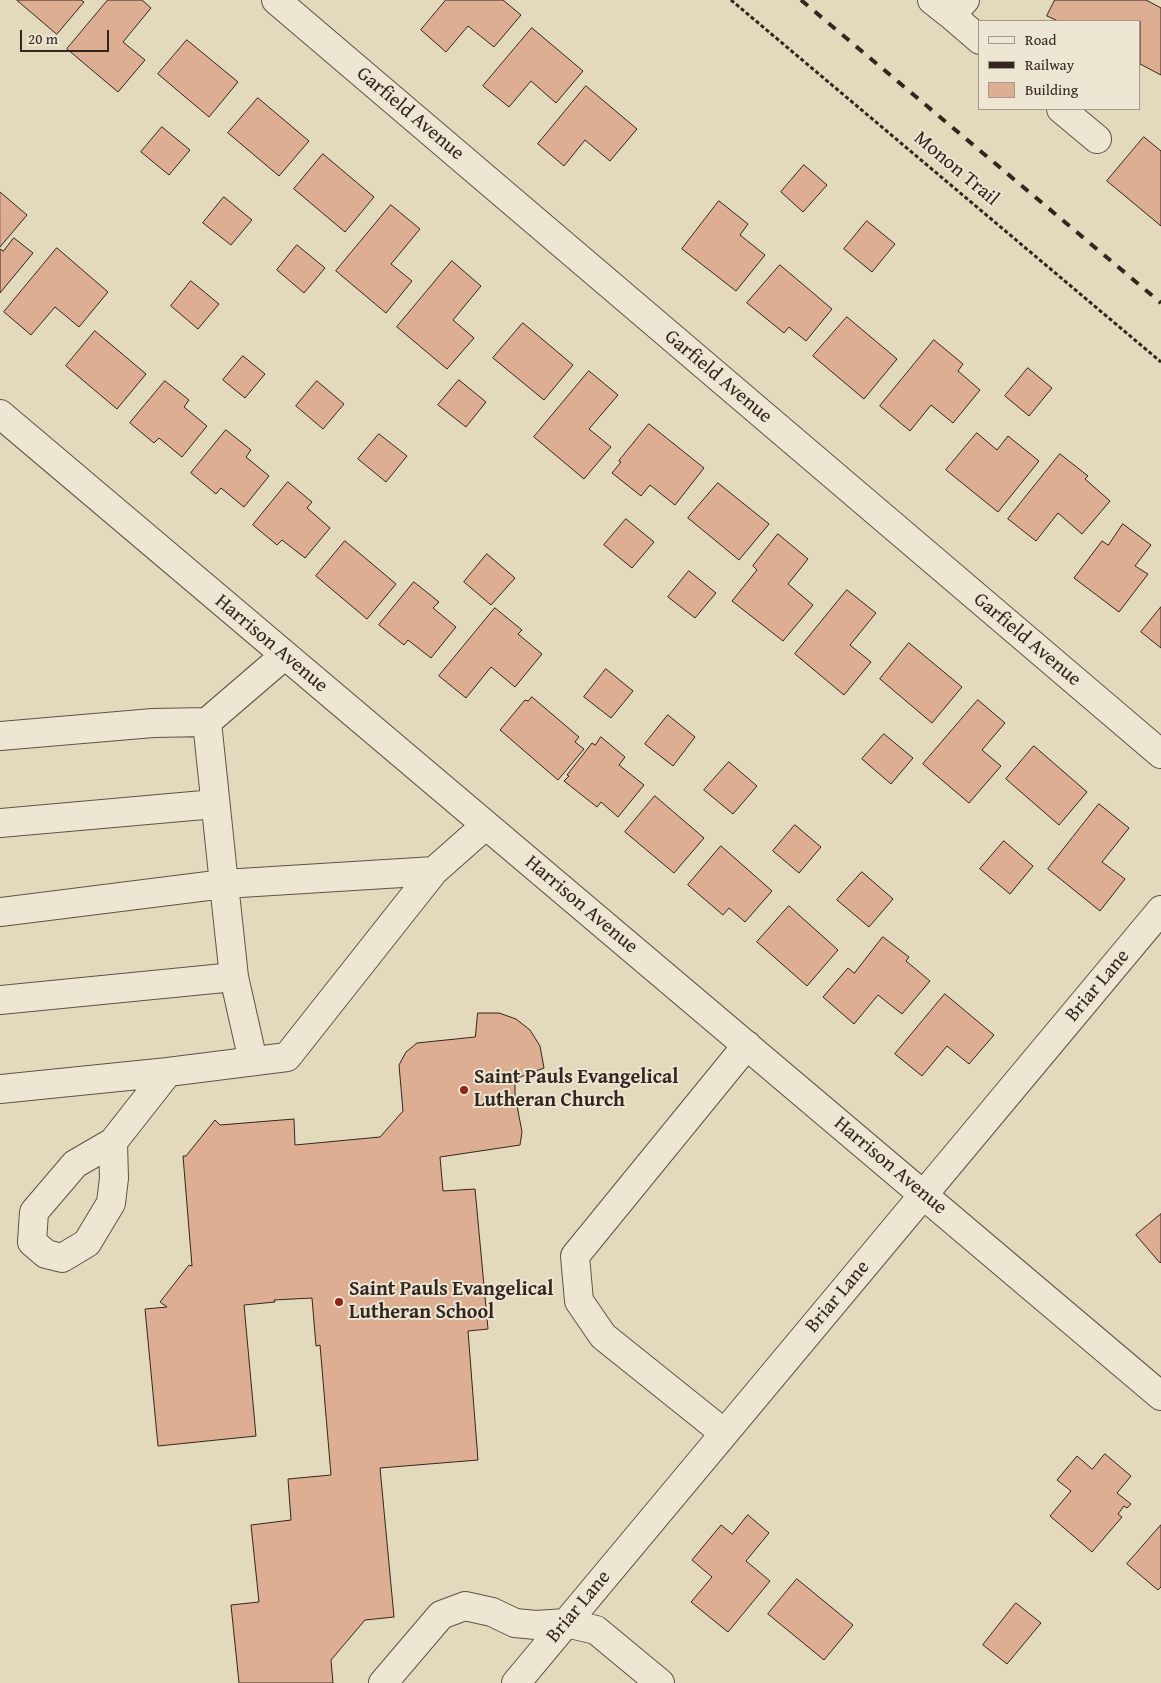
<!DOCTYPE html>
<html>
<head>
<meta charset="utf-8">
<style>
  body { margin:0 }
  #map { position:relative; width:1161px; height:1683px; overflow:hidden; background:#e3d9bc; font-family:"Gentium Book Plus",serif }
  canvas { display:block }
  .legend { position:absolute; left:978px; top:20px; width:162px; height:90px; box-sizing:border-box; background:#ede6d3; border:1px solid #a3998b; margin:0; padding:6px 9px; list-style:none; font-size:15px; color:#34251f }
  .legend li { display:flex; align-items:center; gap:10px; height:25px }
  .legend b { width:25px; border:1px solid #a3998b }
  .scale { position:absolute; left:20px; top:30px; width:89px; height:22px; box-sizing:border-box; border:2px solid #34251f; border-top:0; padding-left:6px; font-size:15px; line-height:18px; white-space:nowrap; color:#34251f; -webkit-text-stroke:4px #ede6d3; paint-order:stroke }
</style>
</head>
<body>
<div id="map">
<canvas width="1161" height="1683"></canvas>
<ul class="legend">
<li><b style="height:6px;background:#ede6d3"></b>Road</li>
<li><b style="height:6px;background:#34251f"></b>Railway</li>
<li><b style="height:14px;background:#ddae91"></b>Building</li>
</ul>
<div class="scale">20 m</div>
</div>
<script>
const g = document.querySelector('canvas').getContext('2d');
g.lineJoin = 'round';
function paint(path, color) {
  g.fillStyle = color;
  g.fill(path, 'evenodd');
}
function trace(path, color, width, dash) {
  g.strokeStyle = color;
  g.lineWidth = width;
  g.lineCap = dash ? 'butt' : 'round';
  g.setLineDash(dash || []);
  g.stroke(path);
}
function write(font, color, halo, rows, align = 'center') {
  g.font = font + ' "Gentium Book Plus",serif';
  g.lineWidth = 4;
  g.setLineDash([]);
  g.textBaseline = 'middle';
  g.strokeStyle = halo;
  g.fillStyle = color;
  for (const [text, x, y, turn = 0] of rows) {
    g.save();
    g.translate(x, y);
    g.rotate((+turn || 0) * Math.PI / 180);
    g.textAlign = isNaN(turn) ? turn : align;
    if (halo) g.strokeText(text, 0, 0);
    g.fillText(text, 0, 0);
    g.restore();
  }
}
const building = new Path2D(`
  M17,0H81L84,2L57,34Z
  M108,0H142L151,8L123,42L145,60L118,92L67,49Z
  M446,0H503L521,15L494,47L468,26L446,52L421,30Z
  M1055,0H1146L1161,8V75L1140,64V21H1058L1047,16Z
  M532,28L583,71L556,103L531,81L509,107L483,86Z
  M187,40L238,82L209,117L158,74Z
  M586,86L637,129L610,161L585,140L564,166L538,144Z
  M258,98L309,141L279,176L228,133Z
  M162,127L190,150L169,175L141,152Z
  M1144,137L1161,151V226L1107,181Z
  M323,154L374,197L345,232L294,189Z
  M804,165L827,185L803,212L781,192Z
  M0,192L27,215L0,247Z
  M224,197L252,220L231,245L203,223Z
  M719,201L748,224L740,235L765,255L736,291L682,249Z
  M391,205L420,229L391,264L412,281L386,313L336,271Z
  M867,221L895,244L872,272L844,249Z
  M14,238L33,253L0,293V249L3,251Z
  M297,245L325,268L304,293L277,270Z
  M57,248L108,292L79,327L55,307L31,335L4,312Z
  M452,261L481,286L453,320L474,338L447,369L397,327Z
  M780,265L832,309L806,341L789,327L784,333L747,303Z
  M191,281L219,304L198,329L171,306Z
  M847,317L897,359L864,399L813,356Z
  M523,323L573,365L544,400L493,358Z
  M95,331L146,374L117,409L66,366Z
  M934,340L963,364L958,371L980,390L953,423L931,405L910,431L880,406Z
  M243,356L265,374L245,398L223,380Z
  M1028,368L1052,388L1029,416L1005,396Z
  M589,371L618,395L589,429L611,447L584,479L534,437Z
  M459,380L486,402L466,427L438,405Z
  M165,381L189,400L184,407L207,426L182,457L159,438L154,443L130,423Z
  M317,381L344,404L323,429L296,406Z
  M649,424L704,468L675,505L650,485L641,496L612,473L621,462L619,461Z
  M226,430L251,450L246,457L269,476L244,507L221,488L216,494L191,473Z
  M977,433L997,450L1008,436L1039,461L998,512L946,470Z
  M379,434L407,456L386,482L358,459Z
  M1060,454L1088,476L1085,479L1110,501L1082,534L1058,513L1036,541L1008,519Z
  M288,482L312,502L307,508L330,528L305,558L282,540L277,545L253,525Z
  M718,483L769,524L739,560L688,518Z
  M626,519L654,542L632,568L604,545Z
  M1123,524L1151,545L1135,566L1148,574L1119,612L1074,578L1102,541L1108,545Z
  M778,534L808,559L788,584L813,605L783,641L732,601L757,570L753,566Z
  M345,541L396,584L367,619L316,576Z
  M487,554L515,578L491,605L464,582Z
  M689,571L716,593L695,618L668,597Z
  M414,582L439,602L433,608L456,627L431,658L408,640L404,645L379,625Z
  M847,590L876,613L850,645L871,662L844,695L795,654Z
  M1161,607V648L1141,632Z
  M495,608L522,630L518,634L542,654L515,687L491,667L466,698L439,676Z
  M909,643L962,687L932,723L880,679Z
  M606,669L633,691L611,718L584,697Z
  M532,697L579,737L575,742L584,749L558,780L500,730L525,700L528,701Z
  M978,700L1005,723L982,750L1001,766L969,803L923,764Z
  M668,715L695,737L673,766L645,744Z
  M884,734L913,758L891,784L862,759Z
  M601,737L625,757L619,765L644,785L618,817L601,802L597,807L564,781L569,776L567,775L592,743L595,745Z
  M1034,746L1087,792L1059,825L1006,779Z
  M729,762L757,786L733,814L704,790Z
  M655,796L704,838L674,873L625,832Z
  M1099,804L1129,828L1102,862L1125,879L1100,911L1048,869Z
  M795,825L821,847L799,873L773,851Z
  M1004,841L1033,866L1010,894L980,869Z
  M721,846L772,891L745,922L729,908L723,915L688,885Z
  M862,872L893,899L869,927L837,900Z
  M789,906L838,950L807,986L757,942Z
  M883,937L909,957L906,961L930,981L902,1014L878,995L854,1024L823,997L848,968L854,973Z
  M945,994L994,1035L969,1064L947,1046L922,1076L895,1054Z
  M478,1013H499L516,1019L530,1030L540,1046L544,1068L515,1079V1095L522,1132L520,1145L440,1157L443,1191L475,1189L488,1329L468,1331L478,1460L380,1468L394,1617L365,1620L331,1660L333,1683H239L231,1605L259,1602L251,1525L291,1520L288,1479L331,1475L320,1345L316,1346L312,1298L274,1300L275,1302L244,1305L256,1436L158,1446L145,1309L167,1307L160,1302L189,1265L192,1266L183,1156H186L215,1120L220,1125L294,1119L295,1145L380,1137L403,1111L399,1065L406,1052L417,1043L475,1037Z
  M1161,1214V1262L1160,1263L1136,1235Z
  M1105,1454L1131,1476L1117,1493L1131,1504L1127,1508L1124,1506L1118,1514L1122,1517L1092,1552L1050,1516L1071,1491L1057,1480L1077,1456L1092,1469Z
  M748,1515L769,1533L746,1561L770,1581L728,1632L691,1602L712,1577L692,1560L721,1525L732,1534Z
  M1161,1525V1587L1158,1590L1127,1564Z
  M797,1579L853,1625L824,1660L768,1614Z
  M1016,1603L1041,1623L1007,1664L983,1645Z`);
paint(building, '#ddae91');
trace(building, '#34251f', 1);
const minor = new Path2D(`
  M276,0L1161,754
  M932,0L951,15
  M965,0L951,15L980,40
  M1061,109L1097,139
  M0,414L1161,1396
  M0,736L153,723L207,722L285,655
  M0,823L215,804
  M0,912L224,884L207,722
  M0,1000L234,977
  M253,1061L234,977L224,884L434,871
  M0,1089L168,1072L287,1057L434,871L486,825
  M113,1142L114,1178L111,1203L87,1243L62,1258L46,1254L32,1242L34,1212L75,1164L113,1142L168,1072
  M724,1433L603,1336L579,1301L575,1256L747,1045
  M383,1683L441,1615L465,1606L492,1612L515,1623L536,1625L566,1623L596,1630L660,1683
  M516,1683L1161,910`);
trace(minor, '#605246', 30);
trace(new Path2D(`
  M731,0L1161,362`), '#34251f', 3, [4, 2.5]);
trace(minor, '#ede6d3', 28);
trace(new Path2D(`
  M801,0L1161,303`), '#34251f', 4, [9, 9]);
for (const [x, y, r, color] of [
  [464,1090,5,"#8f2418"],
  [339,1302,5,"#8f2418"]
]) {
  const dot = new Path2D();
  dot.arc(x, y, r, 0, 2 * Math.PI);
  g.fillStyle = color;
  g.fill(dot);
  trace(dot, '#ede6d3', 2);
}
write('20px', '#34251f', '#ede6d3', [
  ["Garfield Avenue",410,114,40],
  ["Monon Trail",956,169,40],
  ["Garfield Avenue",718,377,40],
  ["Garfield Avenue",1027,640,40],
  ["Harrison Avenue",271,644,40],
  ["Harrison Avenue",581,905,40],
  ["Briar Lane",1098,986,-50],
  ["Harrison Avenue",890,1166,40],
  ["Briar Lane",838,1297,-50],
  ["Briar Lane",579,1607,-50]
]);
write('bold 20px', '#34251f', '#ede6d3', [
  ["Saint Pauls Evangelical",474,1078],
  ["Lutheran Church",474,1101],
  ["Saint Pauls Evangelical",349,1290],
  ["Lutheran School",349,1313]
], 'left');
</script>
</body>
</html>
